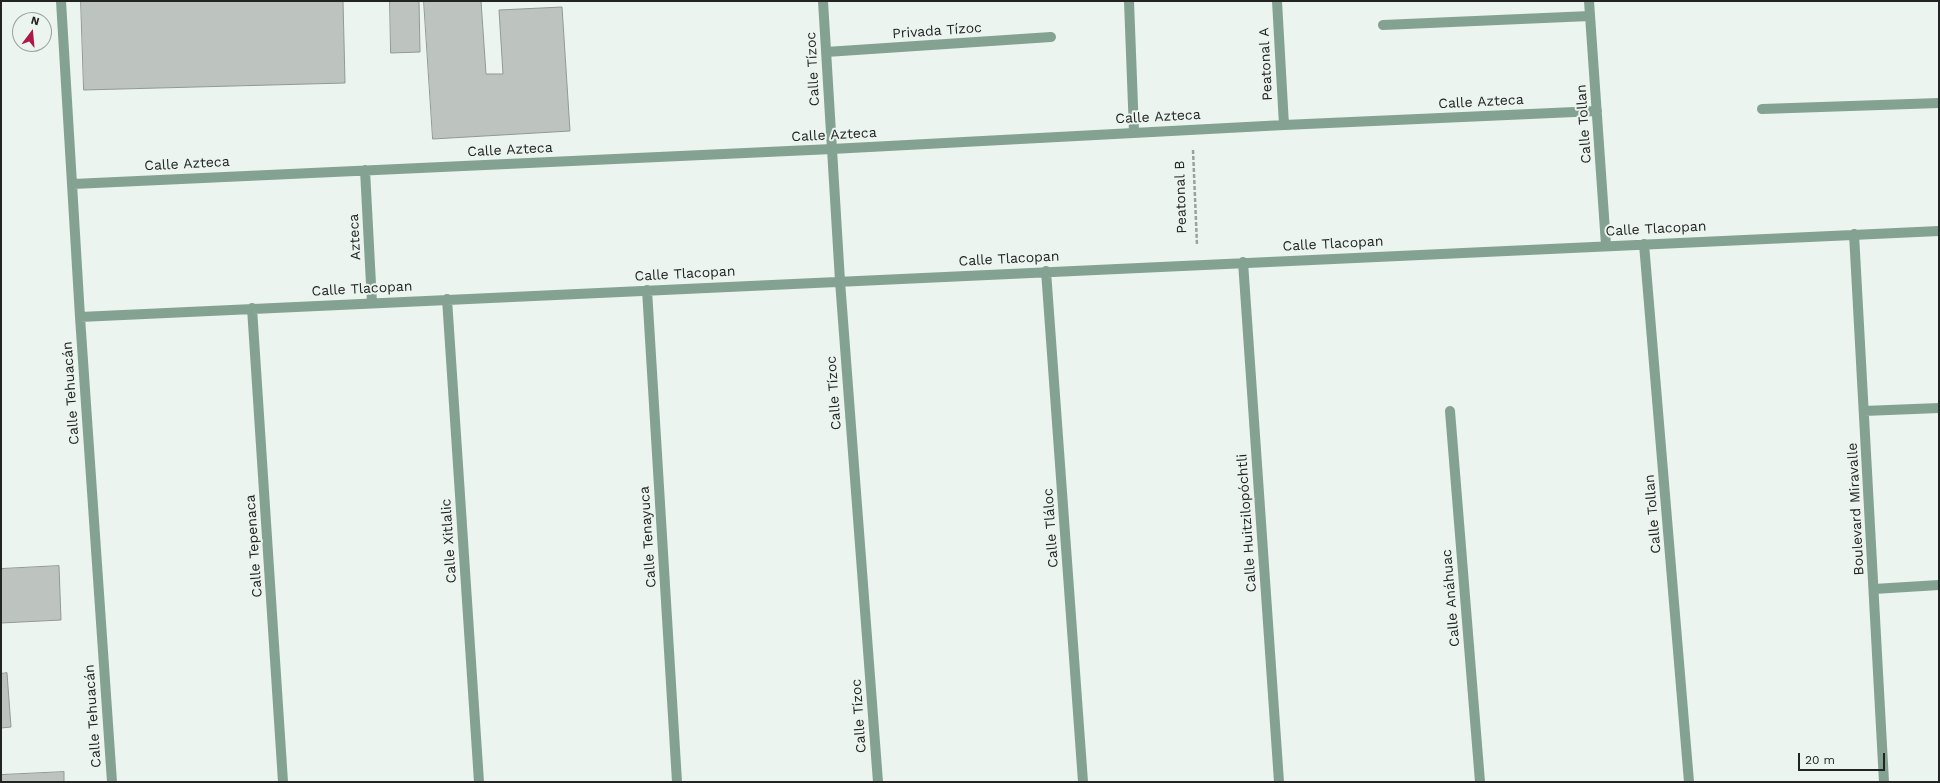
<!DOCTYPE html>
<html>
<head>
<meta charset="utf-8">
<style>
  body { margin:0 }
  #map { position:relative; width:1940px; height:783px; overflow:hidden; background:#ecf4ef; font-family:"Work Sans",sans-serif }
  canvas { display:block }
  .frame { position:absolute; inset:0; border:2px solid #212423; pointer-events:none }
  .north { position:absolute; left:12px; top:12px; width:40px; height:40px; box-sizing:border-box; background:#ecf4ef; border:1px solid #9ba19d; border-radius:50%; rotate:16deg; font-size:11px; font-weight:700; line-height:16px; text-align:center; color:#212423 }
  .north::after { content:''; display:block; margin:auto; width:14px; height:18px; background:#ac1847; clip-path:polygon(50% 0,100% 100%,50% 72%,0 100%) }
  .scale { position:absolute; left:1798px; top:753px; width:87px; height:18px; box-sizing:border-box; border:2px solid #212423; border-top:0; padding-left:5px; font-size:12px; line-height:14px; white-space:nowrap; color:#212423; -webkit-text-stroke:3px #ecf4ef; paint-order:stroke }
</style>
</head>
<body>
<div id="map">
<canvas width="1940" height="783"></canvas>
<div class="frame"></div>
<div class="north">N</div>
<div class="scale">20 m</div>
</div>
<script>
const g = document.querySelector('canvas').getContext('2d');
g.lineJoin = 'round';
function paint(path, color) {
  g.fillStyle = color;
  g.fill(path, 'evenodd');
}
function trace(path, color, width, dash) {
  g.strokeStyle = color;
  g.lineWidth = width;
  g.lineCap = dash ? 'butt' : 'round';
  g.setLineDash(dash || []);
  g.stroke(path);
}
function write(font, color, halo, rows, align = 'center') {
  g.font = font + ' "Work Sans",sans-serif';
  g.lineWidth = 4;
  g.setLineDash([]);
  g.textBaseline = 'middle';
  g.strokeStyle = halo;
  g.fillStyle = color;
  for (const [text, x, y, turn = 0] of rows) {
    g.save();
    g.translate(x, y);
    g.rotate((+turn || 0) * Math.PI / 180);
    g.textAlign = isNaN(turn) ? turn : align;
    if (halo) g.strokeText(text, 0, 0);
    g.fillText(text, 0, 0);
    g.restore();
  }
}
const building = new Path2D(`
  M81,1H343L345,83L84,90Z
  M390,1H419L420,52L391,53Z
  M424,1H481L486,74H503L499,10L562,7L570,131L433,139Z
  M59,566L61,620L1,623V569Z
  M7,673L11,727L1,728V674Z
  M64,772V782H1V775Z`);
paint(building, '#bdc4c0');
trace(building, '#929995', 1);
trace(new Path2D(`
  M1193,150L1197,245`), '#9ba19d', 2.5, [4, 2]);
trace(new Path2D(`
  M61,1L80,317L112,782
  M823,1L840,281L878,782
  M1129,1L1134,132
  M1277,1L1284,125
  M1589,1L1606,245
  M1383,25L1590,16
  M826,52L1051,37
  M1762,109L1939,103
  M365,170L372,303
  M73,184L832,149L1284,125L1597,111
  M1854,234L1884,782
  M1644,244L1689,782
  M1243,262L1279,782
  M1046,271L1083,782
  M647,290L677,782
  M447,299L479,782
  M252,308L283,782
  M80,317L1939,231
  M1450,411L1480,782
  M1864,411L1939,408
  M1874,589L1939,585`), '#84a291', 10);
write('14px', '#212423', '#ecf4ef', [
  ["Privada Tízoc",937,31,-4],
  ["Peatonal A",1266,64,-93],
  ["Calle Tízoc",813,69,-93],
  ["Calle Azteca",1481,102,-3],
  ["Calle Azteca",1158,117,-3],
  ["Calle Tollan",1584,124,-94],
  ["Calle Azteca",834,135,-3],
  ["Calle Azteca",510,150,-3],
  ["Calle Azteca",187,164,-3],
  ["Peatonal B",1181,197,-92],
  ["Calle Tlacopan",1656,229,-3],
  ["Azteca",355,237,-93],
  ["Calle Tlacopan",1333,244,-3],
  ["Calle Tlacopan",1009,259,-3],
  ["Calle Tlacopan",685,274,-3],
  ["Calle Tlacopan",362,289,-3],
  ["Calle Tehuacán",71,393,-94],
  ["Calle Tízoc",834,393,-94],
  ["Boulevard Miravalle",1856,509,-93],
  ["Calle Tollan",1653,514,-95],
  ["Calle Huitzilopóchtli",1247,523,-94],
  ["Calle Tláloc",1051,528,-94],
  ["Calle Tenayuca",648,537,-94],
  ["Calle Xitlalic",449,541,-94],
  ["Calle Tepenaca",254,546,-94],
  ["Calle Anáhuac",1451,598,-95],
  ["Calle Tehuacán",93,716,-94],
  ["Calle Tízoc",859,716,-94]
]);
</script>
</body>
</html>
